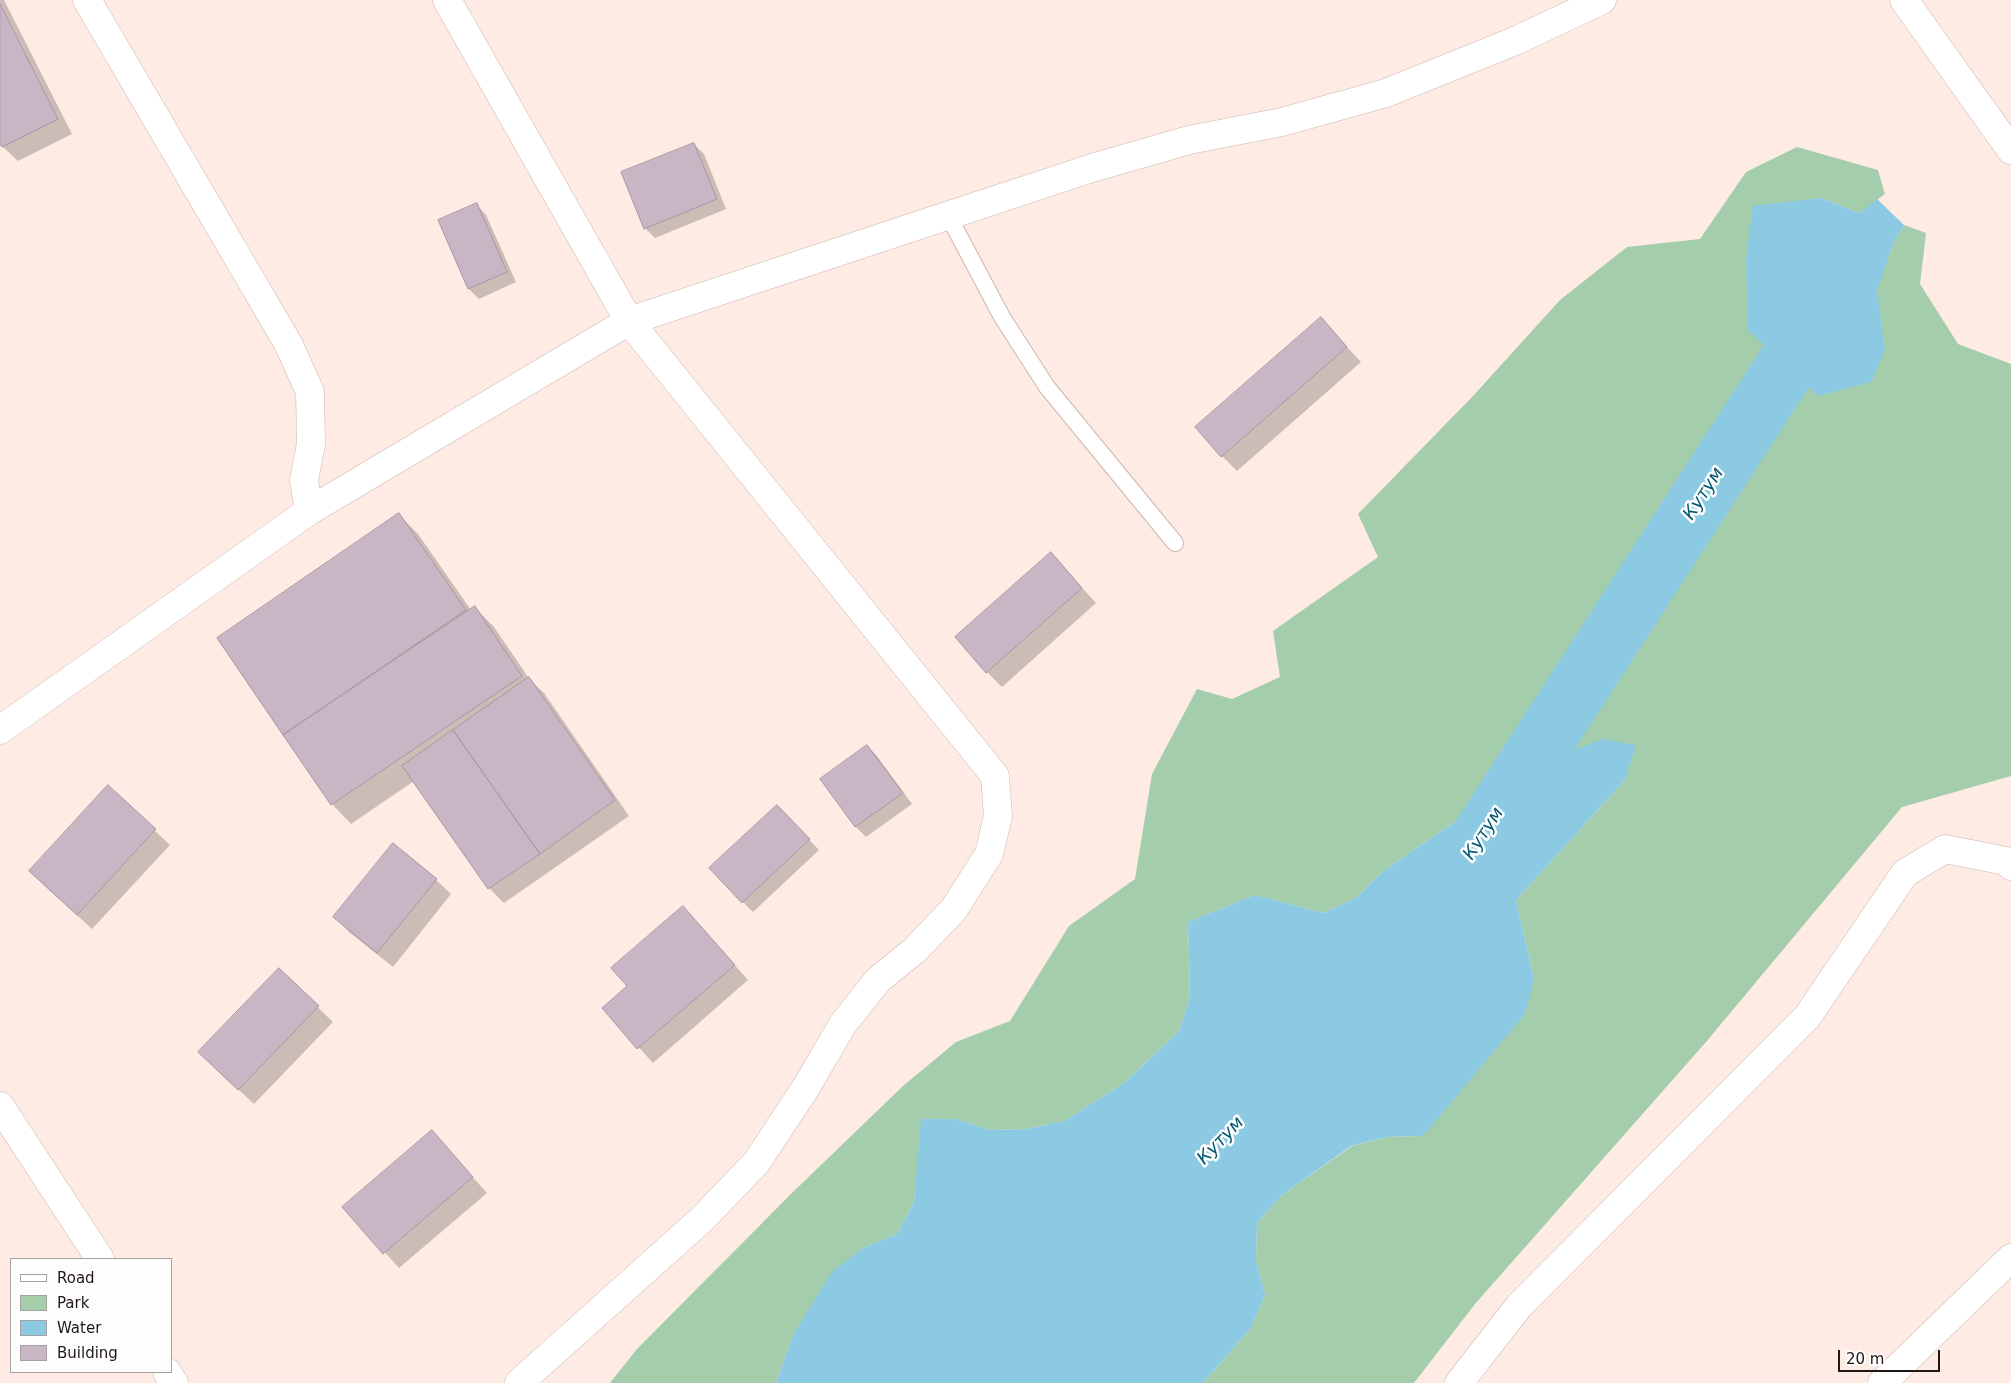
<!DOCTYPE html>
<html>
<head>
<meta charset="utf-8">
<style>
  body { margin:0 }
  #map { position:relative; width:2011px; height:1383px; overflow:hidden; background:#feebe4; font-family:"DejaVu Sans",sans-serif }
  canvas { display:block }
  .legend { position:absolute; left:10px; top:1258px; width:162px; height:115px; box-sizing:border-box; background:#fdfdfd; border:1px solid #a4a1a0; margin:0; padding:6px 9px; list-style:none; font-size:15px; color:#1f1714 }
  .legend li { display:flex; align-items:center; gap:10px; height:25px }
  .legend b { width:25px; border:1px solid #a4a1a0 }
  .scale { position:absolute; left:1838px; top:1350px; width:102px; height:22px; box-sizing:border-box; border:2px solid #1f1714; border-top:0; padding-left:6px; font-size:15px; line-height:18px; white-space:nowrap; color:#1f1714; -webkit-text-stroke:4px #fdfdfd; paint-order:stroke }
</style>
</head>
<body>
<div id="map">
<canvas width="2011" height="1383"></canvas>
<ul class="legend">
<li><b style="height:6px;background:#fff"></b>Road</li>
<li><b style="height:14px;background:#a3cdab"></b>Park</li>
<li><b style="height:14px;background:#8ccae4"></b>Water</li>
<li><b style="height:14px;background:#c9b6c5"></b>Building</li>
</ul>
<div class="scale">20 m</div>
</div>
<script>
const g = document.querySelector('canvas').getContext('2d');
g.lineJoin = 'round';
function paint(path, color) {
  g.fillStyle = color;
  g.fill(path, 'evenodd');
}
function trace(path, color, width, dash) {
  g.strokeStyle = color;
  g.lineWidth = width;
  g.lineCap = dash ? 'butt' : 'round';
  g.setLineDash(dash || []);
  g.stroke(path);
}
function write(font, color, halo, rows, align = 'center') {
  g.font = font + ' "DejaVu Sans",sans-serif';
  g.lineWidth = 5;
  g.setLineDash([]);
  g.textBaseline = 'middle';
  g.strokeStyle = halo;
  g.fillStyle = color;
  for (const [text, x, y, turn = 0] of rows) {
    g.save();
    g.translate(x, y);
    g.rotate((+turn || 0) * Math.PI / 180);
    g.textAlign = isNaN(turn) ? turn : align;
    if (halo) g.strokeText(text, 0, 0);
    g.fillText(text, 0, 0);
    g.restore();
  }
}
paint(new Path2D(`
  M1797,147L1878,170L1885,194L1860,213L1821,198L1885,350L1876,290L1894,242L1904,225L1926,233L1920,284L1958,344L2011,364V776L1902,807L1706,1042L1475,1304L1414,1383H1203L1251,1328L1265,1295L1256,1260L1257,1223L1282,1195L1352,1146L1387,1137L1423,1136L1534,979L1516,900L1625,780H1499L1474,809L1383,871L1357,897L1324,913L1255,895L1188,922L1190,997L1179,1031L1124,1083L1064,1121L1026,1129L990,1130L956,1119H922L914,1202L897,1234L863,1248L793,1335L776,1383H610L637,1349L793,1192L903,1086L956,1042L1010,1021L1069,926L1135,879L1152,774L1197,689L1232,699L1280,677L1273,631L1378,557L1358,514L1473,396L1560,300L1627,247L1700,239L1746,172Z`), '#a3cdab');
paint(new Path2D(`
  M1821,198L1860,213L1877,199L1904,225L1894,242L1877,290L1885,350L1871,382L1818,396L1748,330L1746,260L1753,206Z
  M1602,739L1636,745L1625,780L1516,900L1534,979L1525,1014L1423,1136L1387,1137L1351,1146L1282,1195L1257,1223L1256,1260L1265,1295L1251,1328L1203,1383H776L793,1335L832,1272L863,1248L897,1234L914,1202L921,1119H956L990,1130L1026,1129L1064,1121L1124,1083L1179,1031L1190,997L1188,922L1255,895L1324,913L1357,897L1383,871L1474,809L1499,780Z`), '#8ccae4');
paint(new Path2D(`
  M0,0H4L72,134L18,161L3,147L0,141Z
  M694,144L704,154L726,209L655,238L645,228Z
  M477,205L486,215L516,282L479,299L469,289L440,221Z
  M1321,319L1361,362L1237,471L1222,456Z
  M399,515L418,534L471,610L475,608L494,627L530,680L544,693L629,816L504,903L489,888L414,781L351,824L332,804L219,639Z
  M1065,569L1096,603L1002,687L987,672Z
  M867,746L877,756L912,804L866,837L856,827L821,779Z
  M108,787L170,845L92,929L45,886Z
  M787,816L819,850L753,912L743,902Z
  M436,880L451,894L393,967L349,932L335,917Z
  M683,907L748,980L653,1063L603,1008L629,986Z
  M279,970L333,1022L254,1104L214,1067Z
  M432,1132L487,1193L399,1268L344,1207Z`), '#0003');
trace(new Path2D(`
  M1479,841L1833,294`), '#8ccae4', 61);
const building = new Path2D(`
  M0,4L58,119L2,147L0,144Z
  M694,143L717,199L644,229L621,172Z
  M477,203L507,272L468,289L438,220Z
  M1321,317L1347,347L1221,457L1195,427Z
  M399,513L466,610L283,735L217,638Z
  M1051,552L1082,588L986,673L955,637Z
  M475,606L522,676L331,805L283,735Z
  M529,677L615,800L540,854L453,730Z
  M453,730L540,854L488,889L402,766Z
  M867,745L903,793L855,827L820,779Z
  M108,785L156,829L77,915L29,871Z
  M777,805L810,839L742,903L709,868Z
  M393,843L437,879L377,953L333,917Z
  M683,906L735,965L637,1049L602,1008L627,986L611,968Z
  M279,968L319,1006L238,1090L198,1052Z
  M432,1130L473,1177L383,1254L342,1207Z`);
paint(building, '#c9b6c5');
trace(building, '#a895a3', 1);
const service = new Path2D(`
  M948,215L1002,317L1047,387L1175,543`);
const minor = new Path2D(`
  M87,0L289,345L310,392L311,444L304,480L309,511
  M447,0L629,321L995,776L998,816L989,854L954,909L915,950L878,980L843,1024L805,1089L756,1163L701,1220L519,1383
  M1904,0L2011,150
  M0,730L309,511L629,321L1092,168L1189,140L1282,122L1386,93L1515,41L1602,0
  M0,1106L100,1259
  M167,1372L174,1383
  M1459,1383L1519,1306L1807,1017L1905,873L1945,849L2006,861L2011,866
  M1882,1383L2011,1258`);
trace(service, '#cdb7ad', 18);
trace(minor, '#cdb7ad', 29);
trace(service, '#fff', 16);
trace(minor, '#fff', 28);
write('italic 18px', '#005871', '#fdfdfd', [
  ["Кутум",1704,494,-57],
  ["Кутум",1484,834,-57],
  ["Кутум",1221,1141,-46]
]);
</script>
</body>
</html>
